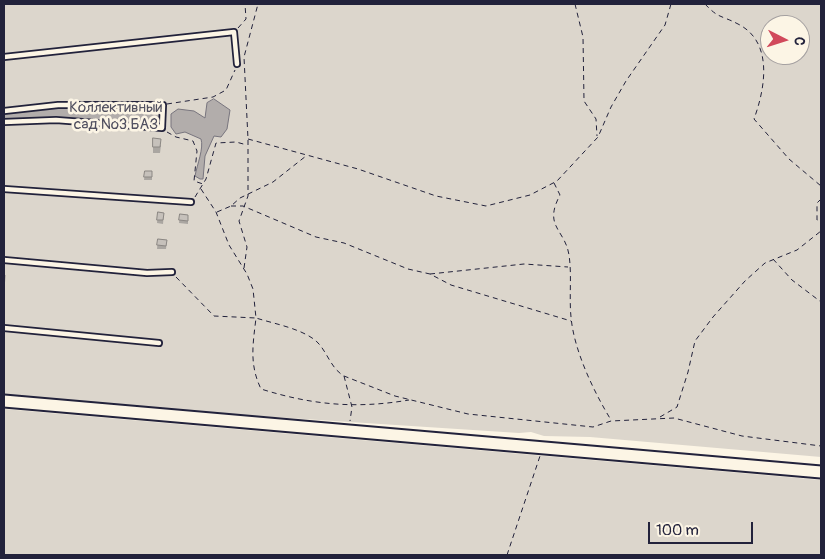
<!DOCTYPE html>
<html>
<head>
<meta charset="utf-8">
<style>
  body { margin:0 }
  #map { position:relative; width:825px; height:559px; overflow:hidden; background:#fcf5e5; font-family:Pangolin,sans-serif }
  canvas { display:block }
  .frame { position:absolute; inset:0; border:5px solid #22223b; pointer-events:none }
  .north { position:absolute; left:760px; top:15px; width:50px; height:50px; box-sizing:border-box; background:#fcf5e5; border:1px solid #a5a1a1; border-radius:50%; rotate:95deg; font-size:14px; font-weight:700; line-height:20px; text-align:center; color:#22223b }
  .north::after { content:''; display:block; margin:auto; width:18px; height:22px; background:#d1495b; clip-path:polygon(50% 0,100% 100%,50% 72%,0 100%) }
  .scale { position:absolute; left:648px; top:522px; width:105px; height:22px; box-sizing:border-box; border:2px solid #22223b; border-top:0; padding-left:6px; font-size:15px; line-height:18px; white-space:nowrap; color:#22223b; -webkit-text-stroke:4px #fcf5e5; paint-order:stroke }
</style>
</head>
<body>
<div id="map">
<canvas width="825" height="559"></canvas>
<div class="frame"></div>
<div class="north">С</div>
<div class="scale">100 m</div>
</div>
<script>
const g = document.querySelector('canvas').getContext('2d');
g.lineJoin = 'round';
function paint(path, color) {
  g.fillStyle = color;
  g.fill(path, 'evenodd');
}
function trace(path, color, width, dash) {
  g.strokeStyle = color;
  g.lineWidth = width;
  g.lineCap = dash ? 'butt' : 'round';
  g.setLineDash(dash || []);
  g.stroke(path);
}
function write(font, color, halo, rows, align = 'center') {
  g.font = font + ' Pangolin,sans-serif';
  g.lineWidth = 5;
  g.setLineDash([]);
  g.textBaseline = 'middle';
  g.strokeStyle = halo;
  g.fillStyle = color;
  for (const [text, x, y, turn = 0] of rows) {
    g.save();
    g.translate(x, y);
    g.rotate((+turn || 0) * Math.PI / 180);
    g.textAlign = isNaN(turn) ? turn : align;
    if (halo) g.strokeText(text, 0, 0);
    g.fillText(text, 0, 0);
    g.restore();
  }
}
paint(new Path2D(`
  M4,4H821V457L590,437L544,436L531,432L519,433L150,409L4,396ZM770,25H800V55H770Z
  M4,409L821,480V555H4Z`), '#dcd6cc');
const water = new Path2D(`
  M214,99L230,110L227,129L221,137L214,136L205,156L203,179H200L195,176C197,165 204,148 201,139L185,132L176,134L171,127V114L178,109L194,111L205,118L207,103Z`);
paint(water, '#b2adab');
trace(water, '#78757e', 1);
trace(new Path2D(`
  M4,118L53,114L157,121`), '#b2adab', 12);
const lane = new Path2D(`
  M4,57L234,32L237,64
  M4,111L58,105H163L162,128L56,120L4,122
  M4,189L191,202
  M4,260L147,273L172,272
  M4,328L159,343`);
const secondary = new Path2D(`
  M4,401L821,472`);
trace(lane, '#22223b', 8);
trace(secondary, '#22223b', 15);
trace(new Path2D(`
  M575,4L583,37L584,101L596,119L597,136
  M705,4C719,19 721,15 738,24C774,42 765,89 754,119L789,159L821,186
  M238,28L246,19L245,4
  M167,104L213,97L226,90L235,70
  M167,132L176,137L193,141L197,151L194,181L203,184
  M248,139L358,169L436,196L486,206L530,195L557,181L598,137L611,107L626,81L665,25L671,4
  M554,183L560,195C543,227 565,229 569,255C572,275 569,297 571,317C574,351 594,392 611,420
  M201,189L216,212L229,245L247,274L253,289L256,318C275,324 299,328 315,340C327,350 330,368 344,376L395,396L468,414L593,427L611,421L674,418L742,436L821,446
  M195,197L206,179L216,143L236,142L247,145
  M821,199L817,203V220L821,222
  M231,206H243L316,237L344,243L408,269L430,274L451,285L571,321
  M217,212L231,206L240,198L273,182L306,156
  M773,259L792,280L821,302
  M244,268L247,247L239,221L248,196V139L244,57L258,4
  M430,274L524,264L568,267
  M176,277L214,316L256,318C253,344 249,364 261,389C312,405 356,409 409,400
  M344,376L352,407L350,421
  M660,417L677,407L688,372L695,341L713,317L745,281L765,263L797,250L821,231
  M507,555L540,456`), '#22223b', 1, [5, 4]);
trace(lane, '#fcf5e5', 4.5);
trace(secondary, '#fcf5e5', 11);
paint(new Path2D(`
  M161,145L160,153H153V147Z
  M145,171H152V180H144Z
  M158,212L164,213L163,224L157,223Z
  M180,214L188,215V224L179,223Z
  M158,239L167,240L166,249H157Z`), '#aaa6a1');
const building = new Path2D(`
  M153,138L161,139L160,147H153Z
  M145,171H152V177H144Z
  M158,212L164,213L163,220H157Z
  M180,214L188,215V221L179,220Z
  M158,239L167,240L166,246L157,245Z
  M4,275H5L4,290Z`);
paint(building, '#c6c1bb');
trace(building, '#8b8783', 1);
write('15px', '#504f5f', '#fcf5e5', [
  ["Коллективный",116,108],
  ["сад №3 БАЗ",116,125]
]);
</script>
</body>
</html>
